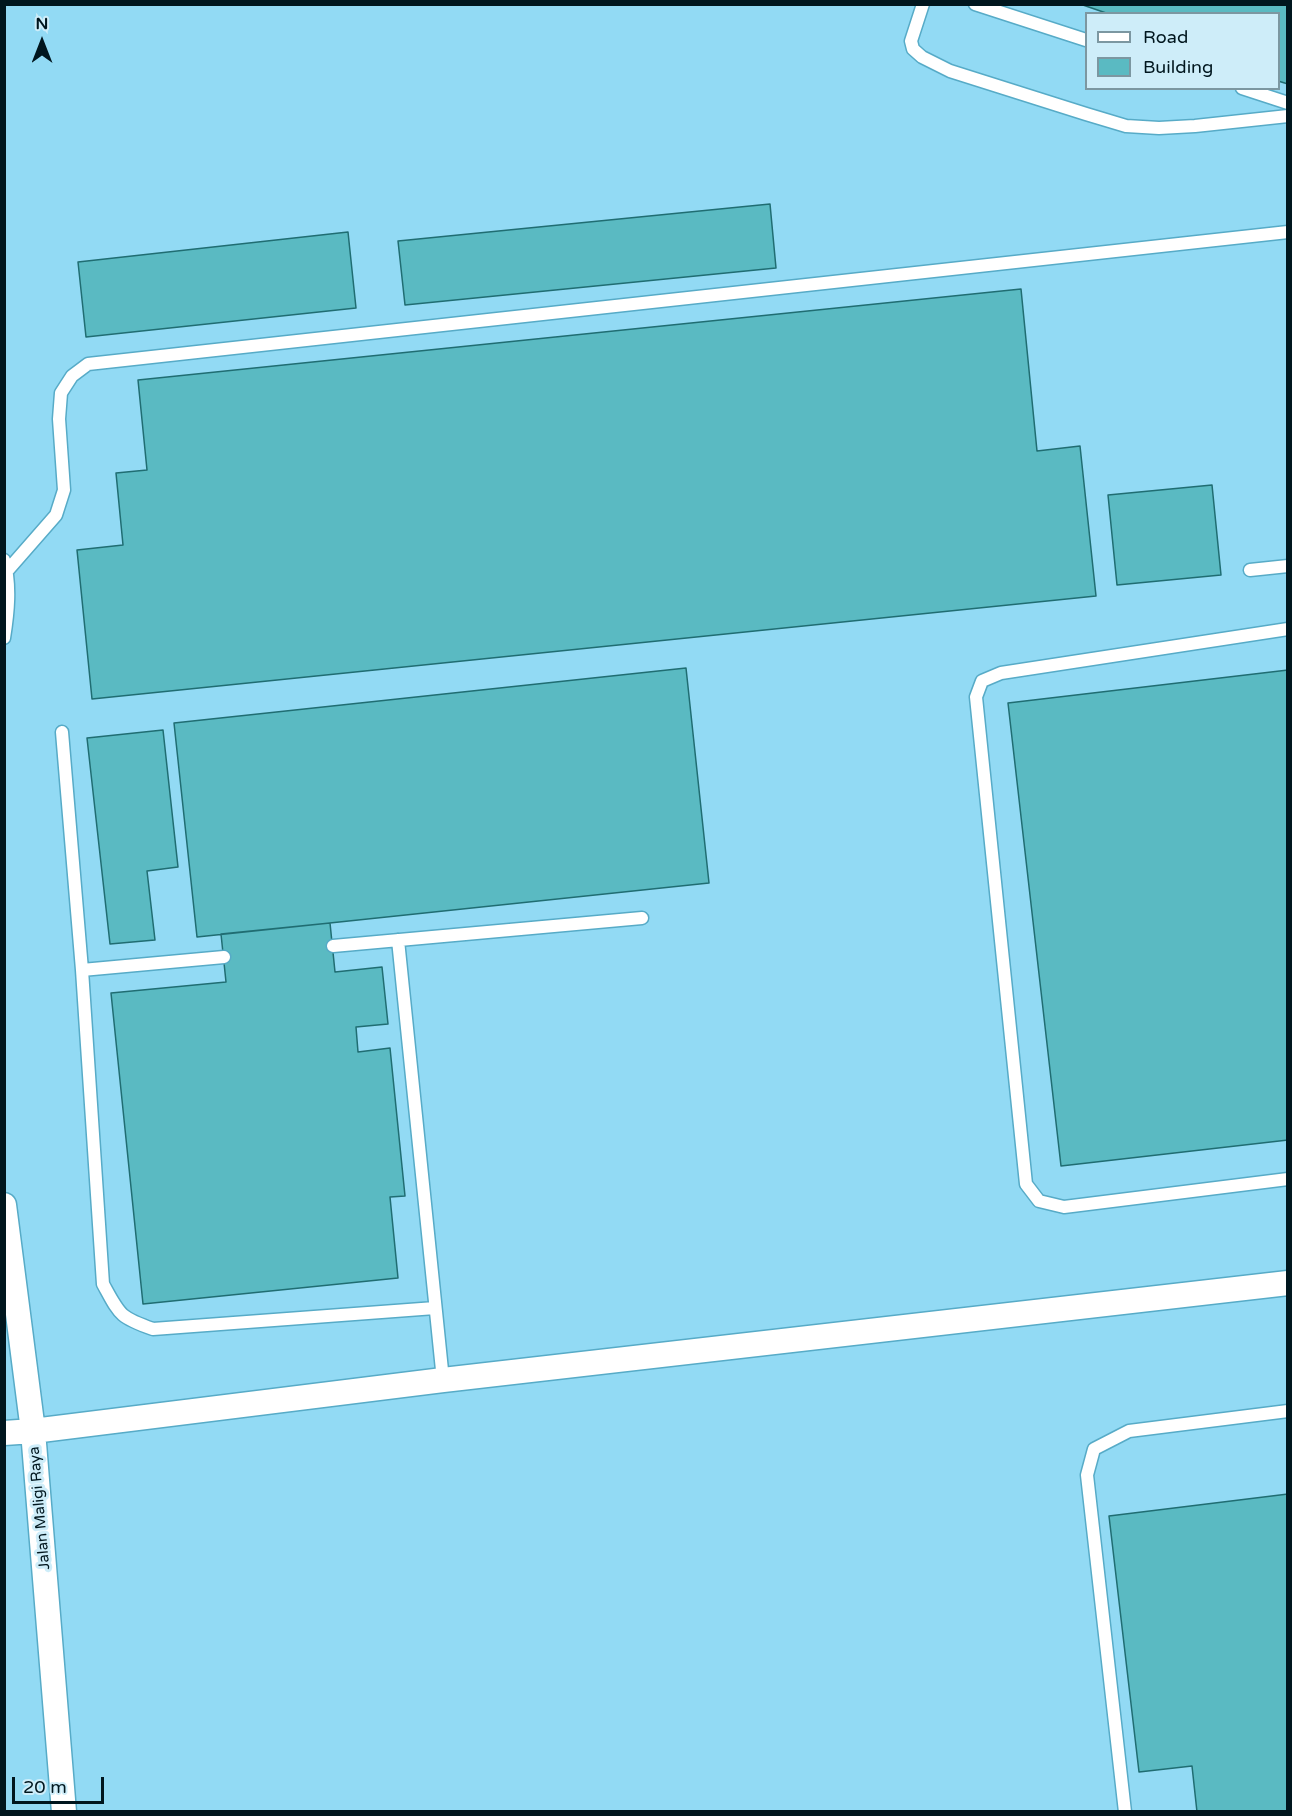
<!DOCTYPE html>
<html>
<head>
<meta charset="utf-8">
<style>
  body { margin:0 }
  #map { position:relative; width:1292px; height:1816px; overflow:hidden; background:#a5e6fd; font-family:"Varela Round",sans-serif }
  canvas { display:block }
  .frame { position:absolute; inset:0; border:6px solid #00161e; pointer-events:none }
  .legend { position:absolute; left:1085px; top:12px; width:195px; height:78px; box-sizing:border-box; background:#ceedf9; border:2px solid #7c97a1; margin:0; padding:8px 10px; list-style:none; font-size:18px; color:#00161e }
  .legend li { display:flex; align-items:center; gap:12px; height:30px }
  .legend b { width:30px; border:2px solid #7c97a1 }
  .north { position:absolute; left:12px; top:12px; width:60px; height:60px; -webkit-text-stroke:4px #ceedf9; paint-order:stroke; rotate:0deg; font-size:16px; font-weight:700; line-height:24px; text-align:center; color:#00161e }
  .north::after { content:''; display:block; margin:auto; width:21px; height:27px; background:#00161e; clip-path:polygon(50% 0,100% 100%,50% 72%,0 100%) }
  .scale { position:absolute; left:12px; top:1777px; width:92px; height:27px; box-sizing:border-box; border:3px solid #00161e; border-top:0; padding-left:8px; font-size:18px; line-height:21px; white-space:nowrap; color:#00161e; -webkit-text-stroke:4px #ceedf9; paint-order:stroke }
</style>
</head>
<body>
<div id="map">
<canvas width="1292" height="1816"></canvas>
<div class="frame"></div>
<ul class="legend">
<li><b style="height:8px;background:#fff"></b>Road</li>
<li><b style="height:16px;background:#5abac2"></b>Building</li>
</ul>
<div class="north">N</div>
<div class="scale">20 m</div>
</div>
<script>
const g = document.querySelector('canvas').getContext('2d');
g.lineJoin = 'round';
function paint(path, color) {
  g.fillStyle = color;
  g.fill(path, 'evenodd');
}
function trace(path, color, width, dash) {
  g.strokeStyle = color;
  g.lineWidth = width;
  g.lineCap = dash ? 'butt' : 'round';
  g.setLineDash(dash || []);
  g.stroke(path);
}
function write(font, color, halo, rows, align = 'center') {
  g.font = font + ' "Varela Round",sans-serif';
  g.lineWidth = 6;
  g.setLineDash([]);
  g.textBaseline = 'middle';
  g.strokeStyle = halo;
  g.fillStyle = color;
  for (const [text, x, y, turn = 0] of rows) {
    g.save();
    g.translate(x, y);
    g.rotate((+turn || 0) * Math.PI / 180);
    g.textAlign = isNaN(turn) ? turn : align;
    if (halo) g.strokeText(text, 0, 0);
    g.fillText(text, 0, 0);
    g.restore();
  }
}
paint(new Path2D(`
  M5,5H1287V1811L5,1812ZM1086,14H1278V88H1086Z`), '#92daf4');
const building = new Path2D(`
  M1080,4H1288V84L1278,81V14H1109Z
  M770,204L776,268L405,305L398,241Z
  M348,232L356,308L86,337L78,262Z
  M1021,289L1037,451L1080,446L1096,596L92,699L77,550L123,545L116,473L147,470L138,380Z
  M1212,485L1221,575L1117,585L1108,495Z
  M686,668L709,883L197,937L174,723Z
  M1288,670V1140L1061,1166L1008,703Z
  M163,730L178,867L147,871L155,940L110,944L87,738Z
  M330,923L335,972L382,967L388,1024L356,1027L358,1052L390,1048L405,1196L390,1197L398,1278L143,1304L111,993L226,982L221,934Z
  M1288,1494V1812H1197L1192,1766L1139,1772L1109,1516Z`);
paint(building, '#5abac2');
trace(building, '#206d72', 1.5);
const lane = new Path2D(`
  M923,4L911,41L913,49L922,57L950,71L1086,114L1126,126L1159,128L1195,126L1288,116
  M975,4L1086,40
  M1242,88L1288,103
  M4,560C11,585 8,613 4,638
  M1250,570L1288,566
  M7,571L56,515L64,490L59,419L61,393L72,376L88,364L1288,232
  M1288,629L1001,673L982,681L976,697L1026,1184L1039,1201L1064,1207L1288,1179
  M62,732L82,970L103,1284C120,1315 119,1317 153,1329L435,1308
  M398,940L443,1380
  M333,946L642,918
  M82,970L224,957
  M1125,1812L1087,1475L1094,1449L1129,1431L1288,1411`);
const street = new Path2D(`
  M4,1205L33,1431L64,1812
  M4,1433L33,1431L443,1380L1288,1283`);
trace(lane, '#57abc7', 15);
trace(street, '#57abc7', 27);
trace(lane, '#fff', 12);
trace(street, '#fff', 24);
write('15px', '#00161e', '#ceedf9', [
  ["Jalan Maligi Raya",40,1508,-95]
]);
</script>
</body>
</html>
